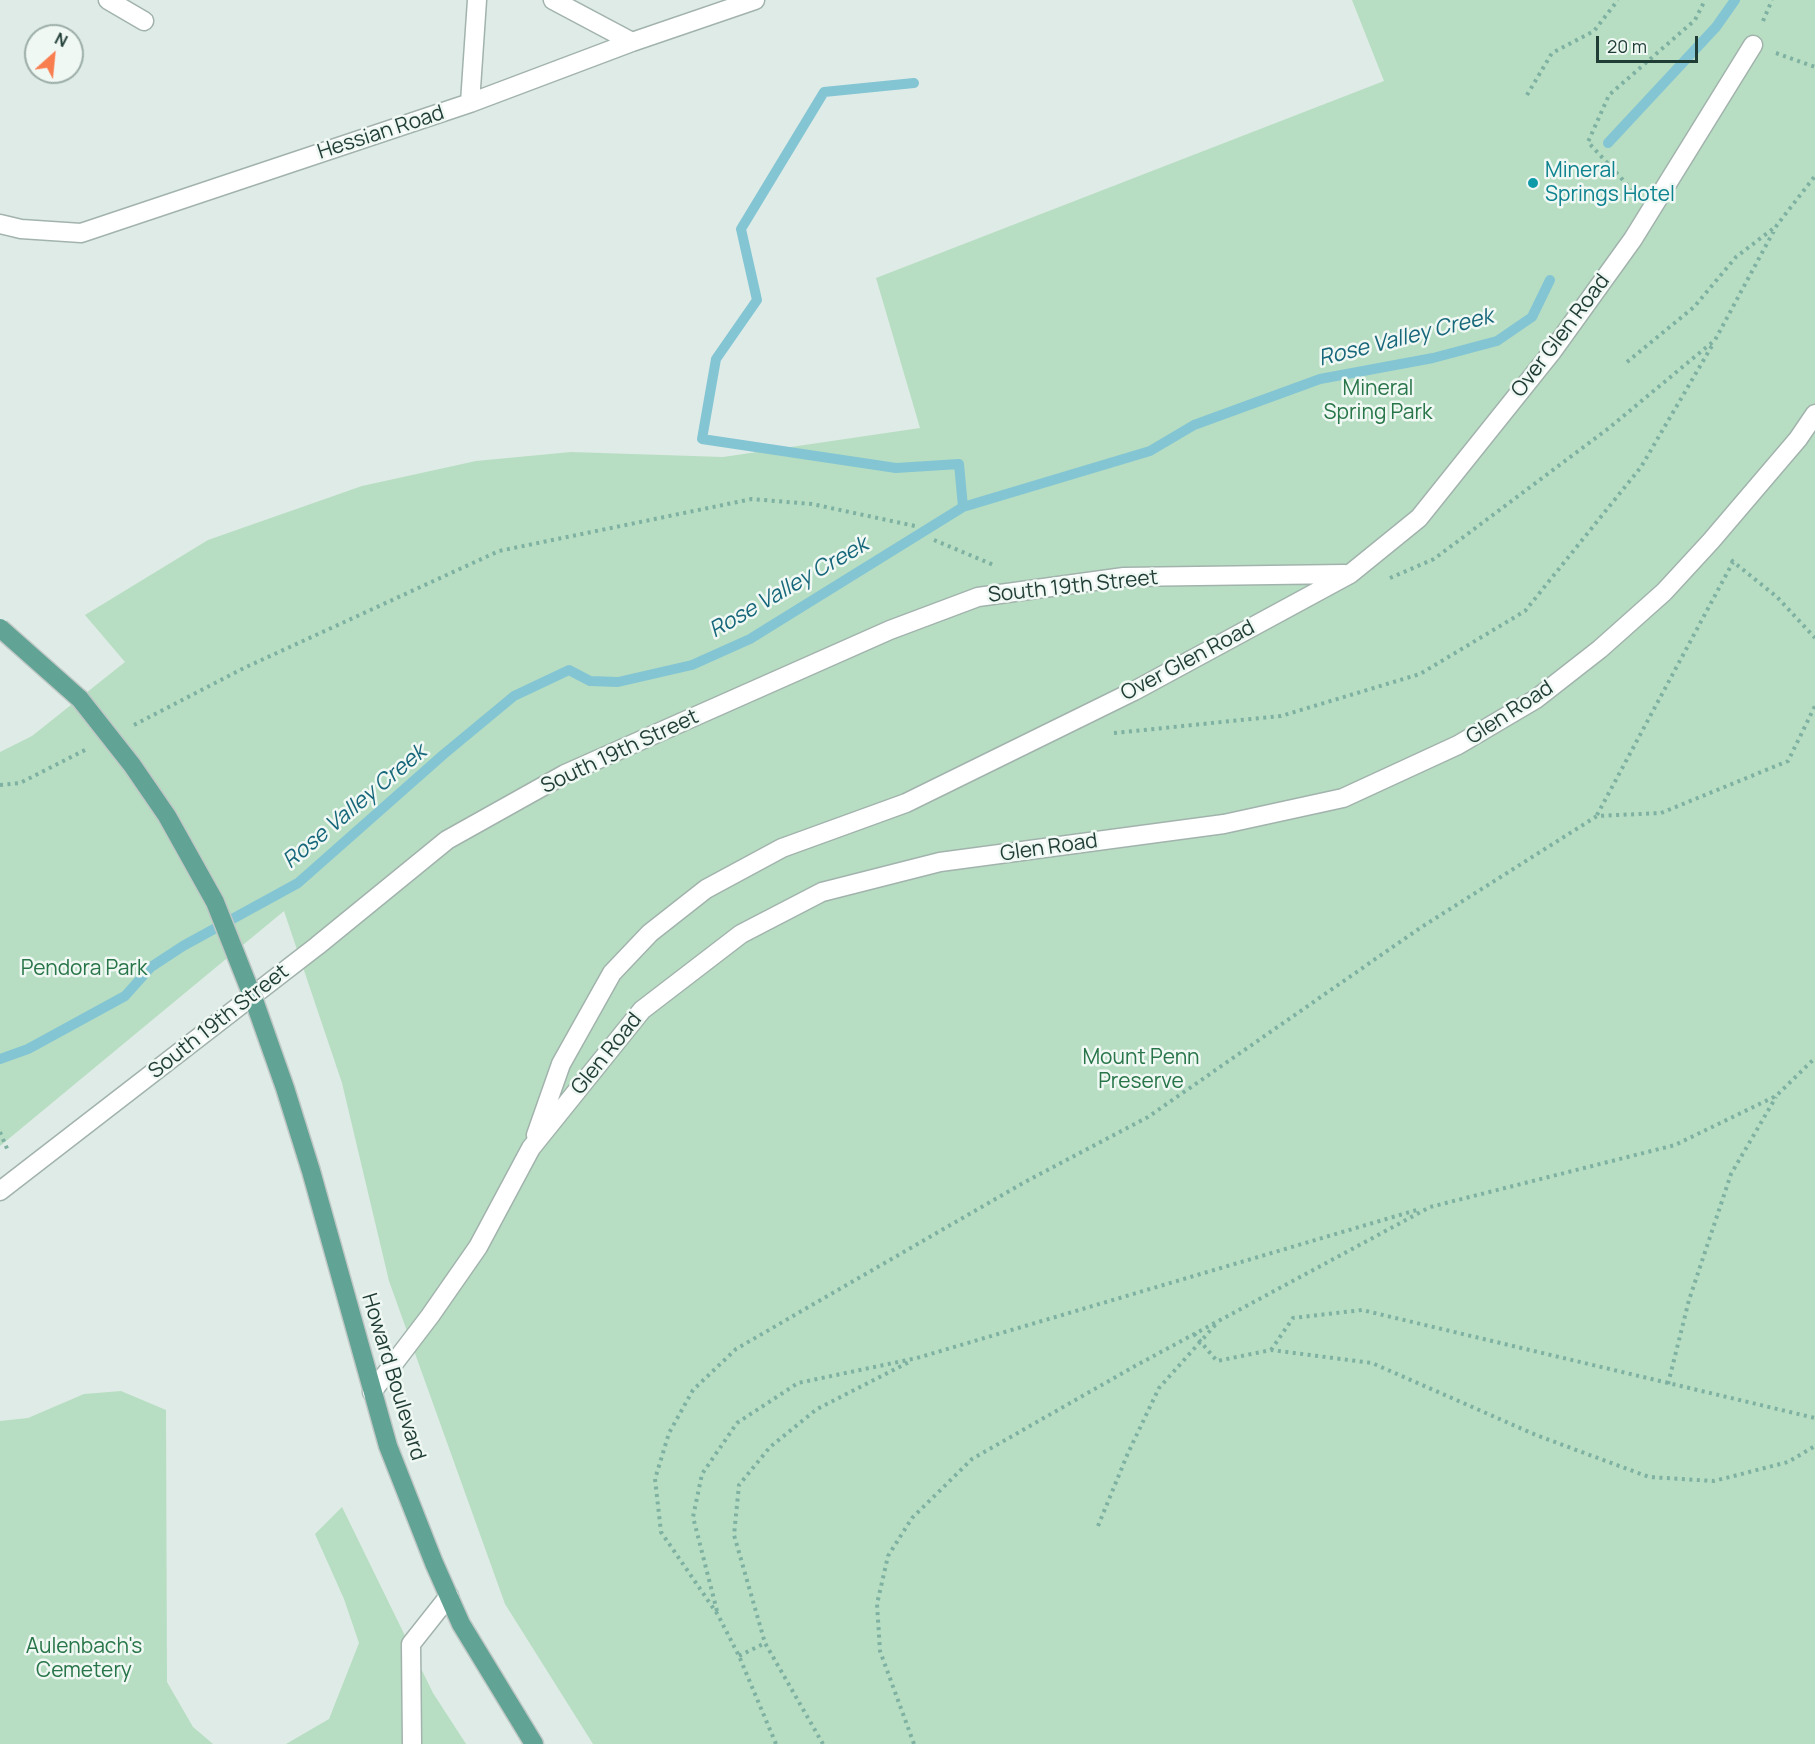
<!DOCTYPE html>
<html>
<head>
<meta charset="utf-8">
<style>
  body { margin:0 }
  #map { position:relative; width:1815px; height:1744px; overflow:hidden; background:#dfebe6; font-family:Manrope,sans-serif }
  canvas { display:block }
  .north { position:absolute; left:24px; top:24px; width:60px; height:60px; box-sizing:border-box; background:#f0f8f4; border:2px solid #9cada8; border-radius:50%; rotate:27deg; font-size:16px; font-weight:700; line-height:24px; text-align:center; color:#1f3c35 }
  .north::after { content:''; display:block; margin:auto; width:21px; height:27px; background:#f97e4f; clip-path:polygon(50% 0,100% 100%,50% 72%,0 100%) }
  .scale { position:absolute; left:1596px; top:36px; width:102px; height:27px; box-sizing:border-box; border:3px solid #1f3c35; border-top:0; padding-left:8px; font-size:18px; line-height:21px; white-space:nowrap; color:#1f3c35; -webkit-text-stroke:4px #f0f8f4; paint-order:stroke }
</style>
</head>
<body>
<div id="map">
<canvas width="1815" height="1744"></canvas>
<div class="north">N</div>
<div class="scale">20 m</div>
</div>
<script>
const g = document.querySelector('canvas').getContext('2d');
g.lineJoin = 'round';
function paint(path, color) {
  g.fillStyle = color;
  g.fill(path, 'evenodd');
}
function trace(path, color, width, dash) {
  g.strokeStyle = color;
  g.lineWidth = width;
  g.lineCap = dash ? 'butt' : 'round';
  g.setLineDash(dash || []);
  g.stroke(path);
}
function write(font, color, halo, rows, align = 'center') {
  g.font = font + ' Manrope,sans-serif';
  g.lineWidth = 5;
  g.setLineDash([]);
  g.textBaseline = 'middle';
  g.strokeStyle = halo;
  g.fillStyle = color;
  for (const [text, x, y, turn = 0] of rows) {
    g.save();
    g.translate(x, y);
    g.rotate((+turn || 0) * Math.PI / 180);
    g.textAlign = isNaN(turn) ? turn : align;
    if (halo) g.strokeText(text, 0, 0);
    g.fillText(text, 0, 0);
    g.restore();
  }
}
paint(new Path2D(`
  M1352,0H1815V1744H593L505,1604L389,1281L342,1083L284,911L0,1146V752L32,736L125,662L85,615L208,540L362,486L476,461L571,452L723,457L920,428L876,278L1384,81Z
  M121,1391L166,1410L167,1682L193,1727L213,1744H0V1421L28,1418L84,1394Z
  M342,1507L433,1693L466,1744H286L329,1719L359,1643L344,1599L315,1534Z`), '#b7dec2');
trace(new Path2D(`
  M914,83L824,92L741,229L757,300L716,359L702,439L896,468L959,464L963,507
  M1608,143L1716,27L1735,0
  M0,1059L28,1049L125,996L151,967L183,946L298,883L444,754L514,696L569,670L590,681L618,682L692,665L750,639L963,507L1150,451L1194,425L1320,379L1433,358L1497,341L1532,317L1550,280`), '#84c5d4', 10);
const minor = new Path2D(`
  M108,0L144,21
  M553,0L632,42
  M470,103L477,0
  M0,224L21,229L81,233L470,103L632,42L755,0
  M536,1135L561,1064L612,973L650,933L706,889L782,848L906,803L1134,691L1350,574L1419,518L1551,353L1633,239L1753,45
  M0,1191L317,946L447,840L565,774L890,630L978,597L1124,577L1345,574
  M372,1392L430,1316L478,1247L531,1148L642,1010L741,934L822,892L940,862L1224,824L1343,798L1458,745L1536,699L1600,649L1664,592L1711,541L1798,439L1815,414
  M412,1744L411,1644L449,1596`);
const major = new Path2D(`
  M255,1003L285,1088L311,1171L388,1446L434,1563L461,1624L534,1744`);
trace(minor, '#a2b3ad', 21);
trace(major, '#c0c8c6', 21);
trace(new Path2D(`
  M1763,21L1772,0
  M1776,53L1815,67
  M1527,95L1552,53L1594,31L1618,0
  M1633,191L1588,142L1609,95L1695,20L1705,0
  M1627,362L1694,307L1736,257L1774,228
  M934,540L996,566
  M1731,560L1777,597L1815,638
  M1390,578L1434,559L1609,428L1715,340L1777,225L1815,176
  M134,725L244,668L499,551L752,499L812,504L915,526
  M1114,733L1281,716L1420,674L1525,611L1641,467L1713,344
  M0,785L20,783L87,749
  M1597,815L1733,562
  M0,1132L8,1151
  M1194,1334L1217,1361L1271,1350L1372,1363L1536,1435L1649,1477L1714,1481L1788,1462L1815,1446
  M1271,1350L1293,1318L1362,1310L1815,1418
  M1668,1384L1689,1300L1731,1174L1776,1097
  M1098,1526L1128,1453L1159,1388L1217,1323
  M717,1611L693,1517L702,1474L737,1423L798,1383L917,1358L1420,1209
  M739,1656L765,1643
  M776,1744L739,1656L718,1615L661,1532L655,1479L669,1433L693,1390L736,1349L1023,1183L1148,1117L1420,928L1597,816L1661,813L1788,761L1815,706
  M823,1744L765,1643L734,1535L739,1485L770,1447L817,1409L911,1361
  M914,1744L880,1651L877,1604L888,1556L912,1518L972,1459L1135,1366L1430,1207L1675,1145L1776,1096L1815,1058`), '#7eb1a2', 4, [3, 4.5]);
trace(minor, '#fff', 18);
trace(major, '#61a394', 18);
const majorBridge = new Path2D(`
  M0,628L80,699L132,765L167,816L215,902L255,1003`);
trace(majorBridge, '#c0c8c6', 21, []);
trace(majorBridge, '#61a394', 18);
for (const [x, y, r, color] of [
  [1533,183,6,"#0f9aa8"]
]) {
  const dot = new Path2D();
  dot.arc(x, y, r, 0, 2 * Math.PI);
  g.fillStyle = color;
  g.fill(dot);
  trace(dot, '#f0f8f4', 2);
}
write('21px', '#1f3c35', '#f0f8f4', [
  ["Hessian Road",381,133,-18],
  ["Over Glen Road",1561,336,-53],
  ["South 19th Street",1073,587,-6],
  ["Over Glen Road",1188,661,-28],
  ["Glen Road",1510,713,-33],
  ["South 19th Street",620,752,-25],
  ["Glen Road",1049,848,-8],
  ["South 19th Street",219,1022,-38],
  ["Glen Road",607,1054,-51],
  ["Howard Boulevard",393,1377,73]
]);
write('21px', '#0d838f', '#f0f8f4', [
  ["Mineral",1545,171],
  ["Springs Hotel",1545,195]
], 'left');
write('21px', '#277548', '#f0f8f4', [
  ["Mineral",1378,389],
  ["Spring Park",1378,413],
  ["Pendora Park",84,969],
  ["Mount Penn",1141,1058],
  ["Preserve",1141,1082],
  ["Aulenbach's",84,1647],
  ["Cemetery",84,1671]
]);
write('italic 22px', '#17677b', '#f0f8f4', [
  ["Rose Valley Creek",1406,338,-14],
  ["Rose Valley Creek",789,588,-30],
  ["Rose Valley Creek",355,807,-40]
]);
</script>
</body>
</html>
